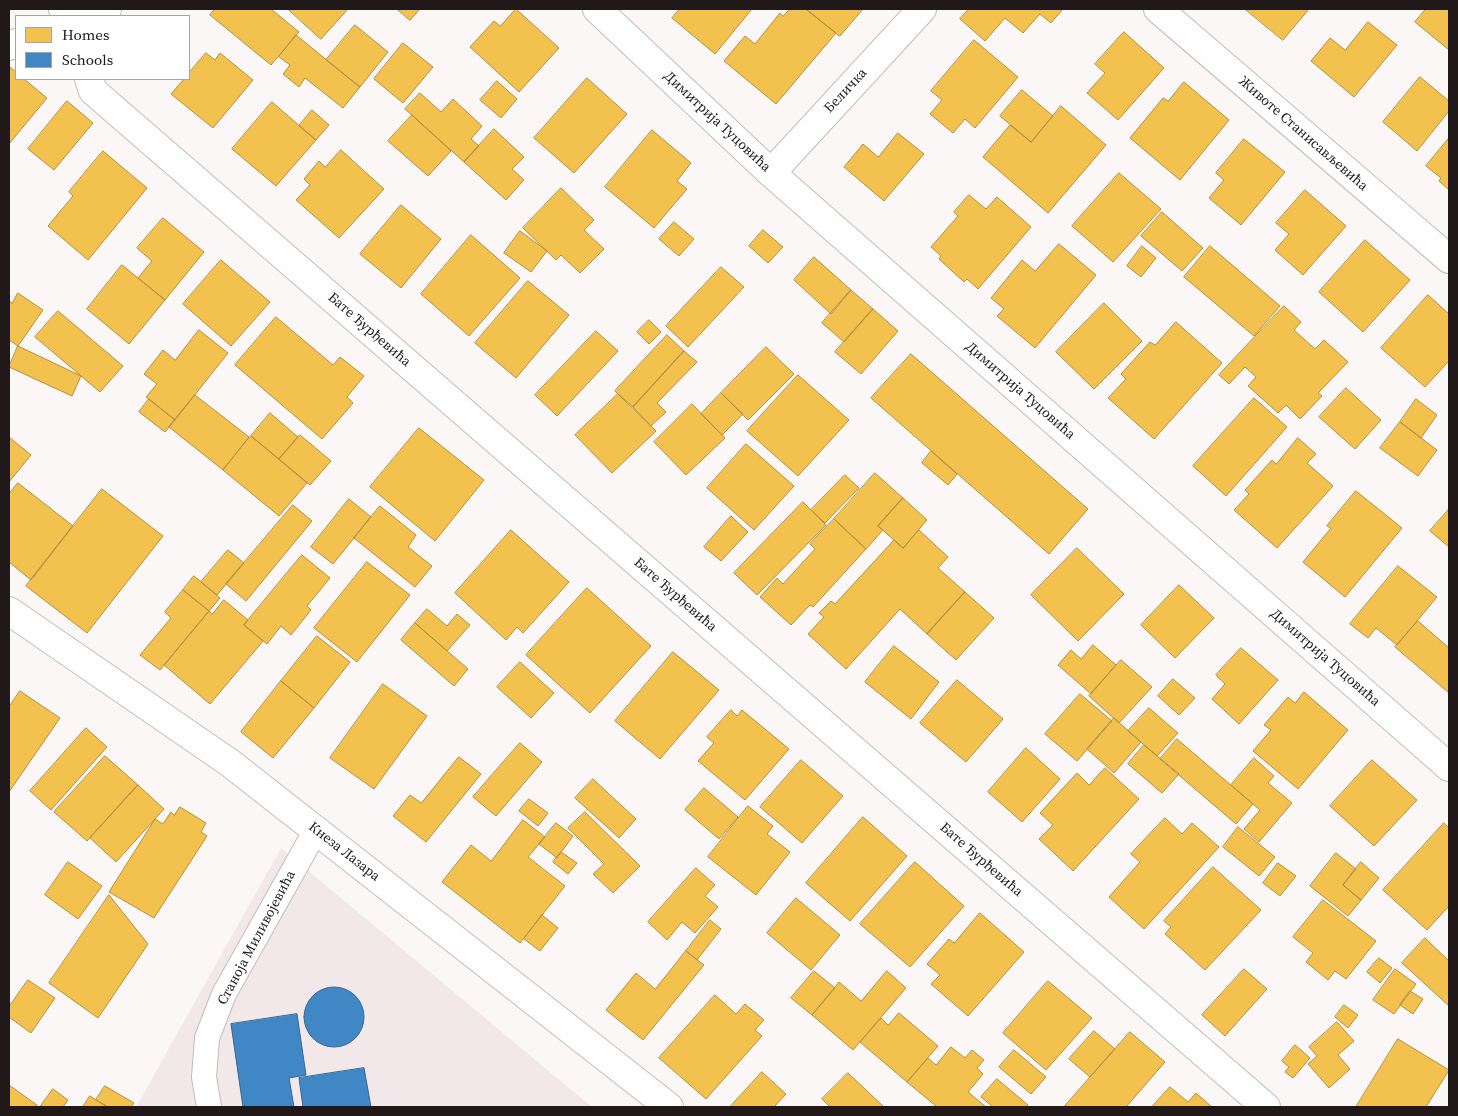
<!DOCTYPE html>
<html>
<head>
<meta charset="utf-8">
<style>
  body { margin:0 }
  #map { position:relative; width:1458px; height:1116px; overflow:hidden; background:#fcf7f7; font-family:"Source Serif 4",serif }
  canvas { display:block }
  .frame { position:absolute; inset:0; border:10px solid #201819; pointer-events:none }
  .legend { position:absolute; left:15px; top:15px; width:175px; height:65px; box-sizing:border-box; background:#fff; border:1px solid #a6a3a3; margin:0; padding:6px 9px; list-style:none; font-size:15px; color:#201819 }
  .legend li { display:flex; align-items:center; gap:10px; height:25px }
  .legend b { width:25px; border:1px solid #a6a3a3 }
</style>
</head>
<body>
<div id="map">
<canvas width="1458" height="1116"></canvas>
<div class="frame"></div>
<ul class="legend">
<li><b style="height:14px;background:#f2c14e"></b>Homes</li>
<li><b style="height:14px;background:#3f88c5"></b>Schools</li>
</ul>
</div>
<script>
const g = document.querySelector('canvas').getContext('2d');
g.lineJoin = 'round';
function paint(path, color) {
  g.fillStyle = color;
  g.fill(path, 'evenodd');
}
function trace(path, color, width, dash) {
  g.strokeStyle = color;
  g.lineWidth = width;
  g.lineCap = dash ? 'butt' : 'round';
  g.setLineDash(dash || []);
  g.stroke(path);
}
function write(font, color, halo, rows, align = 'center') {
  g.font = font + ' "Source Serif 4",serif';
  g.lineWidth = 5;
  g.setLineDash([]);
  g.textBaseline = 'middle';
  g.strokeStyle = halo;
  g.fillStyle = color;
  for (const [text, x, y, turn = 0] of rows) {
    g.save();
    g.translate(x, y);
    g.rotate((+turn || 0) * Math.PI / 180);
    g.textAlign = isNaN(turn) ? turn : align;
    if (halo) g.strokeText(text, 0, 0);
    g.fillText(text, 0, 0);
    g.restore();
  }
}
paint(new Path2D(`
  M281,848L592,1107H136Z`), '#f2e8e9');
const homes = new Path2D(`
  M215,9H271L299,32L271,65L210,15Z
  M288,9H348L321,39Z
  M397,9H420L410,20Z
  M516,9L559,48L519,92L470,47L494,21L500,26Z
  M680,9H752L715,54L672,18Z
  M790,9H806L836,33L776,104L724,61L745,36L755,44L780,13L783,16Z
  M806,9H863L840,36Z
  M969,9H1063L1051,23L1040,14L1023,33L1005,18L985,41L960,19Z
  M1245,9H1309L1283,40Z
  M1426,9H1449V50L1415,22Z
  M1368,22L1397,45L1354,97L1311,61L1330,38L1345,50Z
  M355,25L388,52L360,87L326,60Z
  M1124,32L1164,68L1118,120L1087,93L1105,73L1095,64Z
  M296,35L360,87L343,108L305,78L299,87L283,74L290,65L279,57Z
  M974,40L1018,77L975,128L965,119L953,133L930,114L942,100L931,91Z
  M403,43L433,67L403,103L374,79Z
  M206,53L215,60L220,53L253,80L213,128L171,94L184,79H189V73Z
  M9,66L16,72V79H24L47,98L9,144Z
  M1420,77L1449,101V111L1417,151L1383,122Z
  M587,78L627,114L574,173L534,138Z
  M497,81L517,99L501,118L480,100Z
  M1184,82L1229,120L1180,180L1130,138L1163,98L1168,101Z
  M1022,90L1053,116L1031,142L1000,116Z
  M420,93L441,112L453,99L482,126L471,139L479,146L464,162L405,109Z
  M67,101L93,123L54,170L28,149Z
  M272,102L316,140L276,186L232,149Z
  M1061,106L1106,145L1048,213L983,157L1010,125L1031,142Z
  M312,110L329,125L316,140L299,126Z
  M412,115L451,151L428,176L388,141Z
  M494,129L524,157L512,169L524,180L506,200L464,162Z
  M652,130L691,163L677,181L687,189L654,228L605,187Z
  M898,133L924,154L884,201L844,167L863,144L878,157Z
  M1449,138V190L1439,181L1441,178L1426,166Z
  M1244,139L1285,172L1241,225L1209,198L1224,180L1216,173Z
  M341,150L384,189L339,238L296,200L310,185L304,179L319,161L325,167Z
  M103,151L147,188L88,260L48,226L73,196L69,192Z
  M1119,173L1161,209L1113,262L1072,226Z
  M561,188L594,220L584,230L604,249L580,273L561,255L556,260L523,228Z
  M1305,190L1346,226L1303,275L1275,250L1289,234L1276,223Z
  M969,195L986,209L997,197L1031,227L978,289L967,279L964,282L939,259L941,256L931,247L958,216L954,212Z
  M401,205L441,239L401,288L360,254Z
  M1162,212L1203,248L1182,271L1141,236Z
  M163,218L204,252L165,300L138,278L152,261L137,248Z
  M674,222L694,239L679,256L659,239Z
  M763,230L783,247L768,263L749,246Z
  M520,231L547,251L531,272L504,253Z
  M471,235L520,278L469,336L421,294Z
  M1365,240L1410,280L1363,332L1319,292Z
  M1059,244L1096,275L1035,348L997,316L1004,309L991,298L1022,260L1035,271Z
  M1142,246L1156,258L1141,277L1127,266Z
  M1210,246L1280,306L1254,336L1184,277Z
  M814,257L851,290L831,314L794,280Z
  M221,260L270,302L231,346L183,304Z
  M122,265L165,300L129,344L87,309Z
  M721,267L744,287L688,347L666,326Z
  M528,281L569,315L516,378L475,343Z
  M851,290L873,309L844,342L822,323Z
  M18,293L43,310L18,346L9,340V301L12,303Z
  M1428,295L1449,314V361L1425,387L1381,348Z
  M1104,303L1142,341L1094,389L1056,352Z
  M1284,306L1301,322L1294,330L1315,349L1324,340L1348,362L1318,393L1322,396L1300,419L1286,405L1278,413L1248,386L1256,377L1245,367L1229,384L1219,375Z
  M873,309L898,331L861,374L835,352Z
  M58,311L123,366L100,392L35,337Z
  M276,317L333,365L340,357L364,376L347,397L353,403L322,439L235,365Z
  M649,320L661,332L649,344L637,332Z
  M1176,322L1222,363L1154,439L1108,398L1126,379L1121,374L1150,342L1155,345Z
  M199,330L228,353L175,420L146,397L157,384L144,374L163,350L175,360Z
  M596,331L618,351L557,416L535,395Z
  M667,335L684,351L633,407L615,391Z
  M18,346L81,376L72,396L9,367Z
  M766,347L794,374L748,420L721,393Z
  M684,351L697,362L657,403L666,412L651,426L633,407Z
  M911,354L1088,509L1049,554L871,398Z
  M798,375L849,420L798,476L747,431Z
  M1346,388L1381,420L1355,449L1319,417Z
  M721,393L743,414L722,435L701,414Z
  M618,394L656,431L612,473L575,435Z
  M195,395L249,437L223,470L169,427Z
  M1254,398L1287,427L1226,496L1193,466Z
  M149,399L175,420L165,432L139,412Z
  M1416,399L1437,415L1421,438L1400,422Z
  M692,404L725,438L686,475L654,442Z
  M270,413L298,437L279,459L251,436Z
  M1400,422L1437,450L1418,476L1380,448Z
  M419,428L484,480L435,541L370,487Z
  M300,435L331,461L310,485L279,459Z
  M251,436L307,483L279,516L223,470Z
  M9,437L31,455L9,482Z
  M1298,438L1316,454L1307,463L1333,486L1277,548L1234,510L1249,494L1245,490L1272,460L1276,464Z
  M746,444L794,486L754,530L707,488Z
  M931,451L957,474L948,485L922,463Z
  M875,473L903,498L878,526L883,530L866,549L834,519Z
  M845,475L859,488L825,523L811,510Z
  M18,483L73,526L31,580L9,562V494Z
  M102,489L163,536L87,633L26,586Z
  M1356,491L1402,528L1345,597L1303,562L1331,528L1327,526Z
  M903,498L927,520L903,548L878,526Z
  M349,499L371,517L333,564L311,547Z
  M803,502L826,525L757,595L734,573Z
  M293,505L312,521L246,601L226,584Z
  M380,506L416,535L408,547L432,566L415,587L354,538Z
  M1449,509V547L1430,531Z
  M731,516L748,532L721,561L704,547Z
  M834,519L866,549L813,607L810,605L791,625L760,597L777,578L783,584L815,549L810,544Z
  M511,530L569,582L523,633L517,627L506,640L455,593Z
  M919,530L948,557L938,568L965,592L927,634L900,609L846,669L808,634L824,617L819,613L831,601L835,604L894,540L903,548Z
  M1077,548L1124,594L1078,641L1031,595Z
  M228,550L244,563L217,595L201,582Z
  M302,555L330,578L307,606L311,610L291,635L281,626L267,644L244,625Z
  M367,562L410,595L357,662L314,628Z
  M1398,566L1437,597L1397,645L1376,628L1368,638L1350,624Z
  M194,576L220,598L209,611L183,590Z
  M1179,585L1214,618L1175,658L1141,625Z
  M587,588L651,646L590,713L526,655Z
  M183,590L209,611L160,670L140,655L171,618L165,612Z
  M965,592L994,618L956,660L927,634Z
  M224,600L248,620L244,625L263,641L210,704L164,665L209,611L212,614Z
  M427,609L447,626L457,614L470,625L447,651L415,623Z
  M1418,621L1449,648V693L1395,647Z
  M415,623L468,669L454,686L401,640Z
  M317,636L350,662L314,708L281,681Z
  M1093,645L1116,665L1091,694L1058,665L1071,650L1081,659Z
  M894,646L939,682L911,719L865,682Z
  M1241,648L1278,680L1239,724L1212,699L1225,684L1216,675Z
  M673,652L719,690L660,759L615,721Z
  M1121,660L1152,687L1119,723L1089,696Z
  M520,662L554,693L531,718L497,687Z
  M1173,679L1195,698L1179,715L1158,696Z
  M957,680L1003,719L966,762L920,723Z
  M281,681L314,708L273,758L241,732Z
  M383,684L427,716L374,789L330,758Z
  M20,691L60,718L9,792V707Z
  M1304,692L1348,730L1298,789L1253,751L1271,730L1264,725L1288,697L1295,703Z
  M1080,694L1112,721L1077,761L1045,734Z
  M1149,708L1178,733L1157,756L1128,731Z
  M731,710L737,716L742,710L789,749L745,800L698,761L714,743L707,737Z
  M1114,718L1141,742L1114,773L1087,749Z
  M86,728L107,747L51,810L30,791Z
  M1177,739L1253,804L1236,824L1160,759Z
  M520,743L542,762L496,816L473,797Z
  M1144,745L1179,774L1162,793L1128,764Z
  M1026,748L1060,779L1022,822L988,792Z
  M105,756L138,785L87,841L54,812Z
  M459,757L481,774L426,842L393,816L410,795L421,803Z
  M1254,758L1274,776L1268,783L1292,803L1259,842L1244,829L1260,810L1231,785Z
  M801,760L843,796L802,843L760,807Z
  M1372,760L1417,800L1374,846L1330,806Z
  M1105,768L1139,799L1073,871L1039,839L1053,825L1040,813L1077,773L1089,785Z
  M593,779L636,819L619,838L575,798Z
  M138,785L164,809L116,862L90,838Z
  M704,788L738,817L719,839L685,810Z
  M529,799L548,813L538,826L519,811Z
  M748,806L773,826L767,834L790,852L756,895L708,857Z
  M180,807L206,823L201,832L207,836L154,918L109,892L155,819L163,824L171,812L174,815Z
  M585,812L640,866L613,893L593,874L604,864L568,828Z
  M863,817L907,856L850,921L806,883Z
  M1165,818L1182,834L1192,823L1219,847L1144,929L1109,897L1140,862L1131,854Z
  M523,820L545,837L528,857L565,886L520,943L442,882L471,845L491,861Z
  M556,823L573,836L557,858L539,844Z
  M1444,823L1449,828V906L1427,930L1383,890Z
  M1238,827L1275,857L1259,876L1223,847Z
  M561,852L577,863L568,874L553,862Z
  M1336,853L1356,869L1343,885L1361,900L1348,916L1310,886Z
  M68,862L102,886L78,919L45,895Z
  M915,862L964,906L910,967L860,924Z
  M1361,862L1379,878L1361,900L1343,885Z
  M1278,863L1296,876L1280,896L1263,883Z
  M1213,867L1261,910L1205,970L1165,934L1171,927L1164,921Z
  M696,868L715,885L705,896L718,907L695,933L682,922L667,940L648,922Z
  M109,895L148,944L98,1018L49,983Z
  M796,898L840,935L811,970L767,933Z
  M1323,900L1376,941L1346,979L1335,971L1328,980L1306,962L1313,953L1293,937Z
  M980,913L1024,952L968,1016L931,984L940,975L927,964L949,939L954,943Z
  M542,915L558,928L540,951L524,939Z
  M710,920L721,929L697,960L686,951Z
  M1425,938L1449,961V1006L1402,963Z
  M686,951L704,965L643,1040L606,1010L636,973L655,989Z
  M1379,958L1392,968L1380,983L1367,972Z
  M1244,969L1267,989L1225,1036L1202,1015Z
  M1395,969L1416,984L1394,1014L1373,1000Z
  M814,971L835,988L812,1015L791,998Z
  M887,971L906,988L853,1050L812,1015L839,982L861,1001Z
  M28,980L55,998L31,1033L9,1017V1007Z
  M1048,981L1092,1018L1046,1070L1003,1033Z
  M1410,991L1423,999L1413,1014L1400,1005Z
  M715,995L736,1014L745,1004L764,1020L755,1030L762,1036L706,1099L659,1058Z
  M1344,1005L1358,1015L1348,1028L1335,1017Z
  M899,1013L938,1046L907,1082L860,1042L881,1018L888,1025Z
  M1337,1022L1354,1041L1338,1055L1350,1069L1329,1088L1308,1064L1317,1056L1309,1047Z
  M1094,1031L1115,1049L1090,1077L1069,1059Z
  M1130,1032L1165,1062L1126,1107H1064Z
  M1398,1039L1449,1070L1426,1107H1356Z
  M1295,1045L1310,1058L1293,1078L1285,1072L1289,1067L1282,1061Z
  M951,1047L965,1058L972,1050L984,1060L977,1068L983,1074L968,1092L986,1107H937L907,1082L928,1058L936,1065Z
  M1014,1050L1046,1077L1031,1094L999,1067Z
  M762,1072L786,1094L774,1107H730Z
  M848,1073L884,1107H830L822,1099Z
  M997,1079L1028,1105L1026,1107H993L981,1097Z
  M9,1085L37,1105L35,1107H9Z
  M105,1086L134,1103L131,1107H108L96,1100Z
  M1170,1087L1188,1102L1196,1093L1212,1107H1152Z
  M53,1089L68,1100L63,1107H40Z
  M90,1096L96,1100L108,1107H83Z`);
paint(homes, '#f2c14e');
trace(homes, '#b38e3e', 1);
const schools = new Path2D(`
  M304 1017a30 30 0 1 1 60 0a30 30 0 1 1-60 0Z
  M297,1014L306,1075L289,1078L294,1107H243L231,1024Z
  M364,1068L371,1107H303L299,1078Z`);
paint(schools, '#3f88c5');
trace(schools, '#366691', 1);
const service = new Path2D(`
  M209,1107L204,1077L207,1038L224,994L316,830`);
const minor = new Path2D(`
  M63,9L66,16
  M597,9L771,173L1449,767
  M1158,9L1449,259
  M89,16L107,9
  M9,46L16,43
  M89,79L93,91L1266,1107
  M771,173L922,9`);
const tertiary = new Path2D(`
  M9,611L230,763L669,1107`);
trace(service, '#c3bcbd', 26);
trace(minor, '#c3bcbd', 30);
trace(tertiary, '#c3bcbd', 30);
trace(service, '#fffefe', 24);
trace(minor, '#fffefe', 28);
trace(tertiary, '#fffefe', 28);
write('14px', '#201819', '#fff', [
  ["Беличка",846,91,-47],
  ["Димитрија Туцовића",717,122,43],
  ["Животе Станисављевића",1303,134,41],
  ["Бате Ђурђевића",369,330,41],
  ["Димитрија Туцовића",1020,391,41],
  ["Бате Ђурђевића",675,595,41],
  ["Димитрија Туцовића",1325,658,41],
  ["Кнеза Лазара",344,852,38],
  ["Бате Ђурђевића",981,860,41],
  ["Станоја Миливојевића",257,938,-62]
]);
</script>
</body>
</html>
